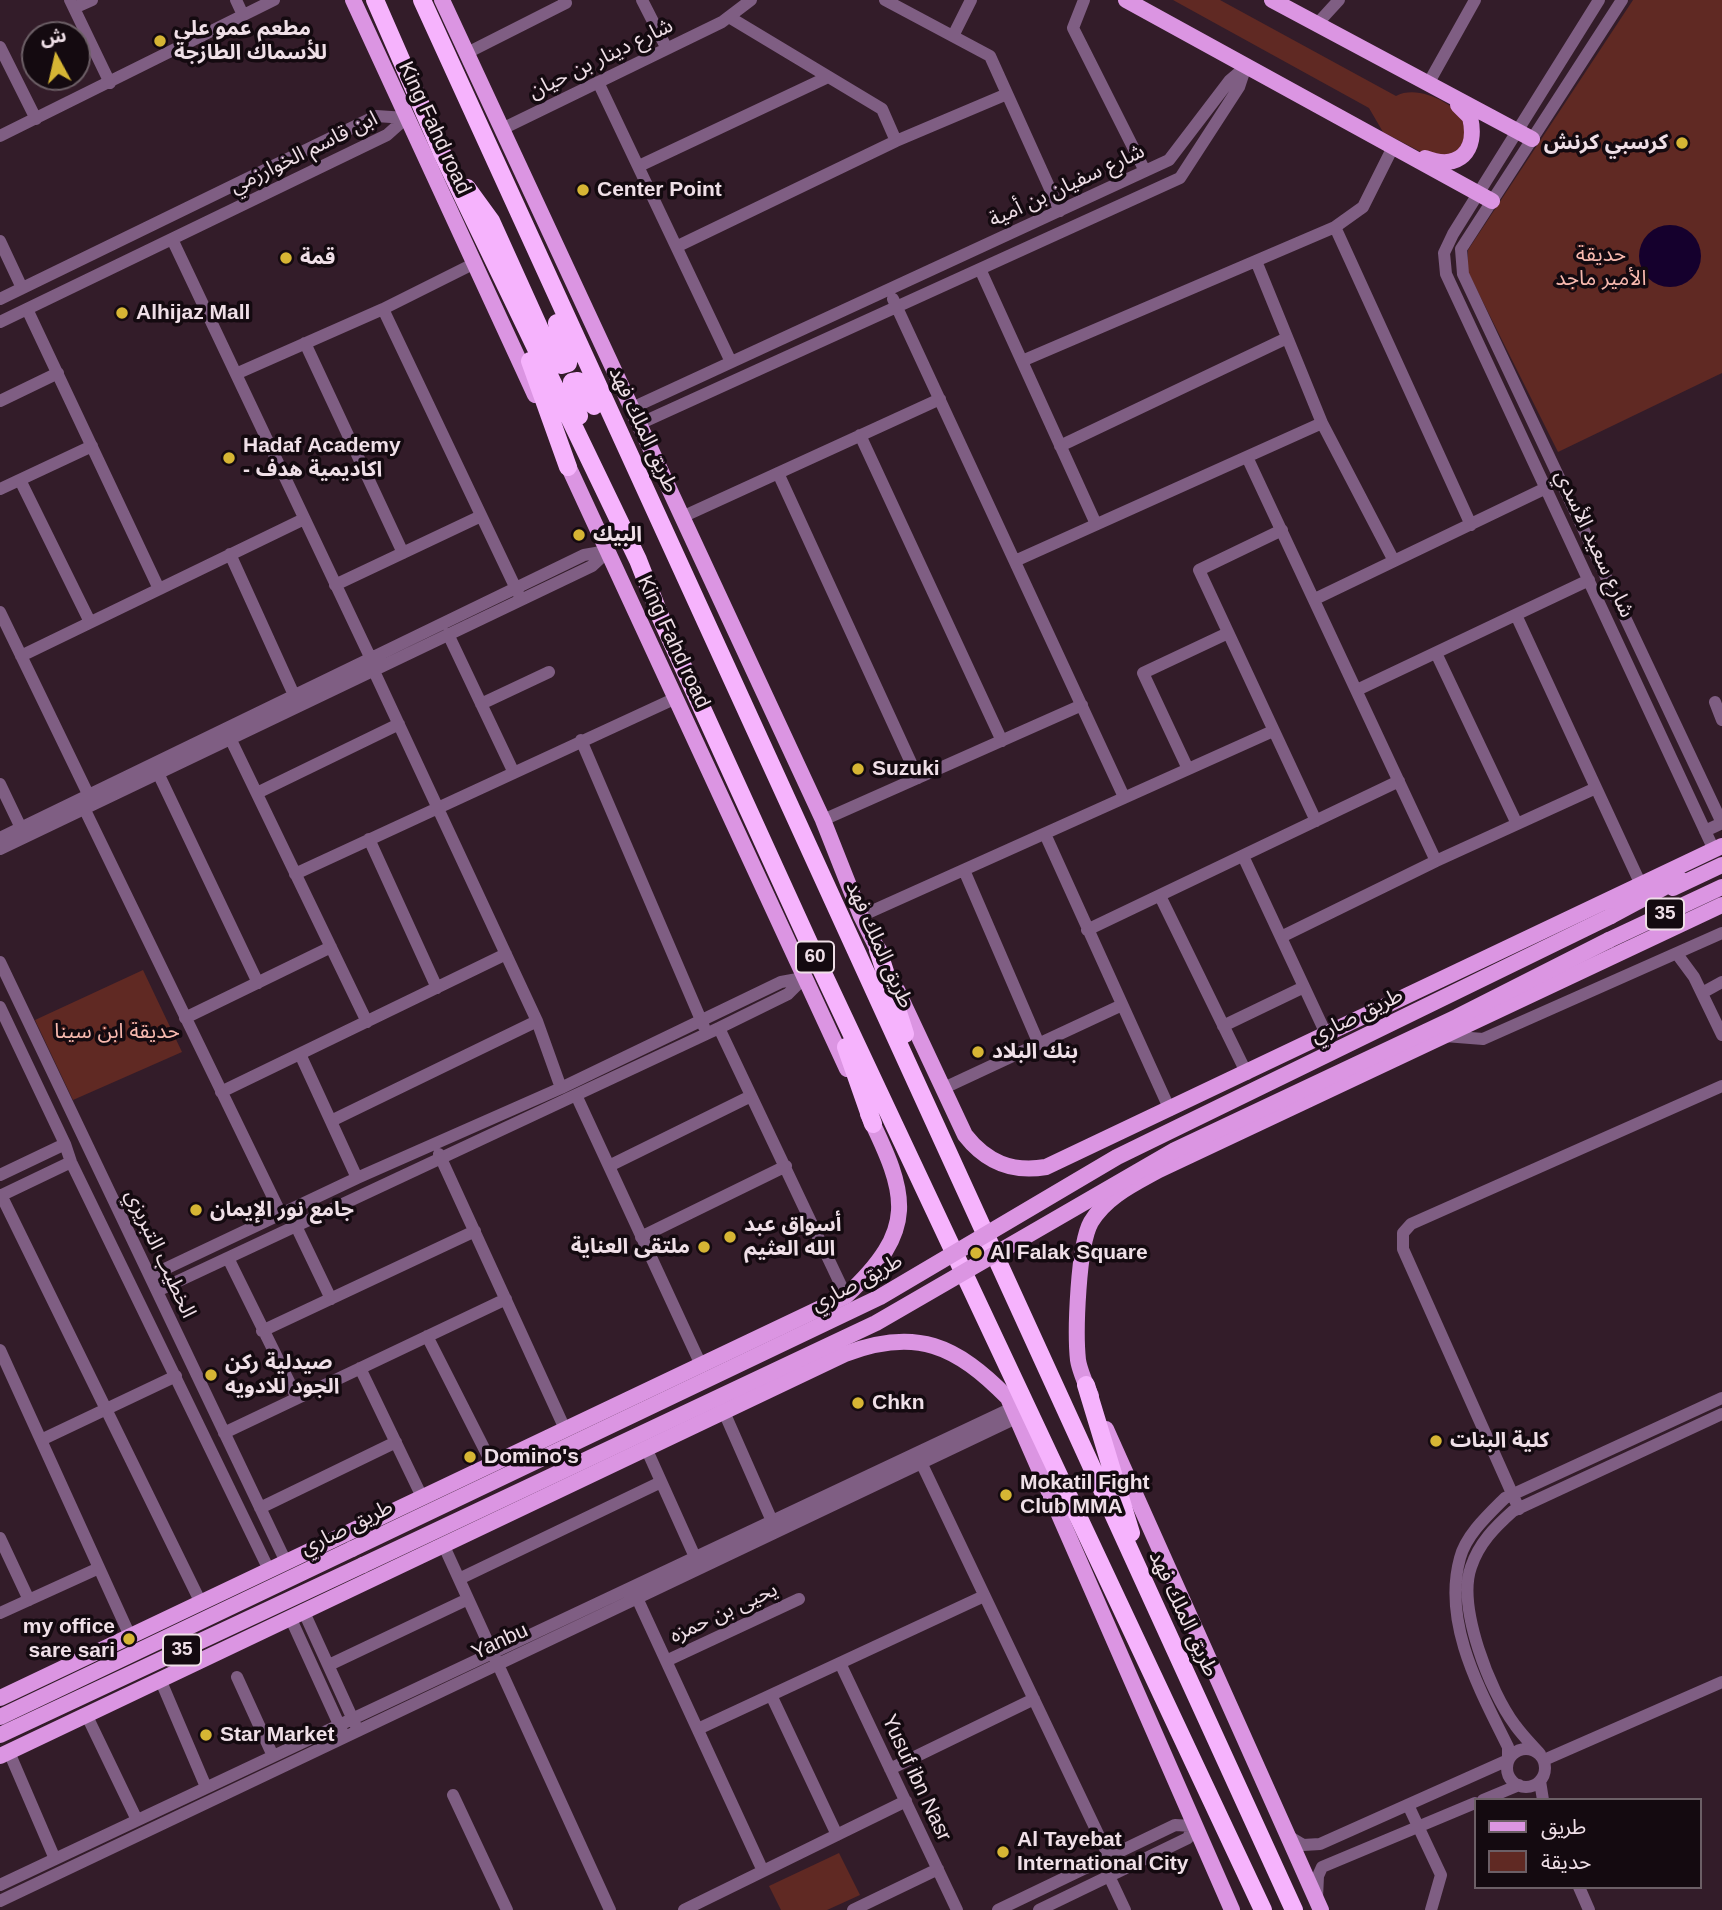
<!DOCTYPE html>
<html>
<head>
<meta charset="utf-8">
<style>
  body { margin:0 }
  #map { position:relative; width:1722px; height:1910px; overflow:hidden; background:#331c29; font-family:Arial,"Noto Sans Arabic",sans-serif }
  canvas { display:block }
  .legend { position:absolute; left:1474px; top:1798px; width:228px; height:91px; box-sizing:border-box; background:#140a10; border:2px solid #6c5f66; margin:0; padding:9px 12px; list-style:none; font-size:21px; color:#efdfe7 }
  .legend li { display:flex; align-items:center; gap:14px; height:35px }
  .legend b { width:35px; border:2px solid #6c5f66 }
  .north { position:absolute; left:21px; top:21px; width:70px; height:70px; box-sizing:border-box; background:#140a10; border:2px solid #6c5f66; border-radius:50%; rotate:352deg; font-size:19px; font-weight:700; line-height:28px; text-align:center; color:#efdfe7 }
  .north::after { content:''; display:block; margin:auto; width:24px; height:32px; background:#d6b534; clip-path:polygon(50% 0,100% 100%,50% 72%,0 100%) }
</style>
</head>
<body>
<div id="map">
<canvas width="1722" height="1910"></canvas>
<ul class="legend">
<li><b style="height:9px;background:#db95e2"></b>طريق</li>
<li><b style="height:19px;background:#602923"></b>حديقة</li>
</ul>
<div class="north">ش</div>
</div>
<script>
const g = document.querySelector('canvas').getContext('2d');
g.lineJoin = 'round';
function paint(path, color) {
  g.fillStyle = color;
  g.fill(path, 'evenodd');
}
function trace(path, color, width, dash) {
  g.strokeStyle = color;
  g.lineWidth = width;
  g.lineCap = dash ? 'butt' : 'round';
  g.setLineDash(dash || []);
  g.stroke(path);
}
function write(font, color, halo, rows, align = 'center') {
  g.font = font + ' Arial,"Noto Sans Arabic",sans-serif';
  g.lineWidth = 7;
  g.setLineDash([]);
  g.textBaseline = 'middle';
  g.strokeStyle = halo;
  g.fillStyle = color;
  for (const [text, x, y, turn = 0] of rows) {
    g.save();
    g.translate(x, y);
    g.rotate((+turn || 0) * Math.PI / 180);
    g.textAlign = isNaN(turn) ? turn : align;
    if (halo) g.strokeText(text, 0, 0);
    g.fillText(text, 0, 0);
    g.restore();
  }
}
paint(new Path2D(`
  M1173,0H1220L1396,96C1419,84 1454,104 1469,123L1462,154L1438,161L1383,132L1369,108Z
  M1633,0H1722V373L1558,452L1468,272V250Z
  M143,970L182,1052L73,1100L35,1020Z
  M839,1853L860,1895L827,1910H781L769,1886Z`), '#602923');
paint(new Path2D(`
  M1639 256a31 31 0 1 1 62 0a31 31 0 1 1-62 0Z`), '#15002d');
trace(new Path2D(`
  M70,0L110,83
  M236,0L243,15
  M642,0L667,49
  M885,0L990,56L1060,211
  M1084,0L1073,28L1145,171
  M1599,0L1453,234L1444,253L1446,274L1714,850
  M1622,0L1461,249L1463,274L1722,823L1705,831
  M74,8L92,0
  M729,17L882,109L896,141
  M1317,24L1339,0
  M953,36L971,0
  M0,47L36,119
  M467,53L566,3L564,0
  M598,82L731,362
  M1428,84L1475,0
  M502,129L722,22L751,0
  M0,136L274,0
  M639,166L828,77
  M1335,227L1471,525
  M172,239L371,659
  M0,241L22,288
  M678,246L896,141L1007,94
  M1256,261L1322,423L1394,561
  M980,269L1096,524
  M0,299L376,116L406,118
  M893,299L1124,797
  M27,309L159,589
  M383,309L518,593
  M0,322L387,135L406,118
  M305,343L403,553
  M1022,361L1335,227L1363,207L1393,147
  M238,373L383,309L473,264
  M0,401L58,373
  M632,408L1169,160L1230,80L1243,69
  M639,424L1180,178L1239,87L1246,66
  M860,435L1002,741
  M1060,446L1287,338
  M1247,457L1436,861
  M778,473L918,778
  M20,480L90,622
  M0,489L92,446
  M682,517L940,399
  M1282,530L1199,570L1316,821
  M230,554L294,695
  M1015,561L1322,423
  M335,585L481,516
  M1315,599L1546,488
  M0,612L88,794
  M1516,615L1642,887
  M448,634L513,771
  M1436,653L1517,824
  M21,656L304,519
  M373,669L537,1021L561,1088
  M1357,690L1589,580
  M1715,702L1722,720
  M481,704L549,672
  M230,738L367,1022
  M581,740L704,1027
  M1188,769L1143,673L1228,633
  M158,773L258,983
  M0,784L21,828
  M257,793L399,724
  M84,808L281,1214
  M823,820L1082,705
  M1045,834L1170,1110
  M0,838L584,555L607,551
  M369,839L437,988
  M0,849L592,566L608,551
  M1243,856L1327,1036
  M964,870L1039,1044
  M295,874L676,698
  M1160,896L1247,1074
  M861,916L1273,731
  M1087,930L1399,781
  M1281,937L1436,861L1596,788
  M1677,954L1694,977L1722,1035
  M0,962L286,1562
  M1702,993L1722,982
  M0,1007L65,1144L71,1162L269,1570
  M185,1018L331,947
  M1223,1026L1304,987
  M719,1028L846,1296
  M1445,1036L1483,1039L1722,933
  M300,1054L357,1178
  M944,1088L1122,1005
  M221,1092L506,954
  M576,1095L701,1365
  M331,1121L537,1021
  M439,1154L565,1429
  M609,1166L751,1096
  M0,1175L65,1144
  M1,1195L201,1603
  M0,1196L71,1162
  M296,1226L331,1299
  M641,1237L786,1166
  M228,1258L297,1398
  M150,1276L357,1178L561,1088L781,982L803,978
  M157,1291L719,1028L788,994L804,978
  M262,1331L475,1231
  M427,1336L492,1464
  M0,1350L130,1636
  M360,1368L422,1497
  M724,1412L772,1521
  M224,1433L506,1299
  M41,1440L176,1376
  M646,1448L695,1557
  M918,1456L1109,1857
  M260,1508L396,1442
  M1519,1509L1403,1249V1233L1411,1224L1722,1086
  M0,1538L29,1600
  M443,1544L610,1910
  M459,1579L661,1482
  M637,1598L763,1871
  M303,1610L355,1724
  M0,1613L99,1568
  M290,1617L342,1731
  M666,1661L799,1599
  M840,1663L957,1910
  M329,1665L468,1599
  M237,1677L273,1756
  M160,1679L206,1787
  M771,1695L837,1835
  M86,1714L137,1820
  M698,1729L984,1596
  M1507 1768a19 19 0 1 1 38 0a19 19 0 1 1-38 0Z
  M9,1752L55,1859
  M1540,1754C1532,1745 1522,1735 1515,1725C1490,1692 1457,1607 1471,1567C1479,1543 1495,1527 1513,1511L1722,1414
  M1544,1760L1722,1682
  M890,1769L1034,1699
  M1540,1781L1543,1800
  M453,1795L507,1910
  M1483,1800L1519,1785
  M1409,1807L1441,1875L1431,1910
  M1288,1836L1303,1845L1320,1844L1508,1760V1747C1480,1690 1442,1623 1460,1558C1466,1535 1488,1515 1505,1498L1722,1398
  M1109,1876L1125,1910
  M0,1885L1012,1408
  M1579,1887L1589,1910
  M1317,1898L1318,1876L1322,1867L1475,1803
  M0,1901L1016,1418
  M684,1910L906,1801
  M853,1910L938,1869
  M998,1910L1175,1825L1193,1826L1188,1838L1039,1910`), '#7f5e83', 12);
trace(new Path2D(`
  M353,0L535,395
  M442,0L823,820L861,916L883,960
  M1126,0L1492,201
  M1272,0L1532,139
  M1425,158C1459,171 1478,151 1470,117L1458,105
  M564,457L847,1069
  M1673,888L1722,865
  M1611,916L1680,879
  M1609,940L1722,887
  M897,990L965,1135C986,1162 1012,1173 1046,1167L1722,846
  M1091,1396C1086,1385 1080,1372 1078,1360C1075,1332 1078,1245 1091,1222C1107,1196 1134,1184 1159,1170L1722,905
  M1106,1429L1321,1910
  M0,1698L846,1296C918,1229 908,1196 868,1114
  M0,1717L352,1549
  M0,1735L363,1565
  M0,1756L845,1354C916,1327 956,1345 1008,1398L1232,1910`), '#db95e2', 16);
trace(new Path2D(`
  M375,0L441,151L638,560L660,616L814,954L1263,1910
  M422,0L1294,1910
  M467,188L491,221L552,356L561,365L568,363L569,357L557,323
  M530,361L568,467
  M579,416L571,398L572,382L578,381L586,387L594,406
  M878,950L905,1034
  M846,1047L873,1124
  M1086,1385L1131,1533`), '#f6b3fd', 18);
trace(new Path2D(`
  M352,1549L880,1297L1117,1157L1611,916
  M363,1565L876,1323L1175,1150L1457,1017L1609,940`), '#db95e2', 16);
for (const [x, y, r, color] of [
  [160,41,7,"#d6b534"],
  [1682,143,7,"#d6b534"],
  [583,190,7,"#d6b534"],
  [286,258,7,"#d6b534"],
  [122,313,7,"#d6b534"],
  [229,458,7,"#d6b534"],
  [579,535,7,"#d6b534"],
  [858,769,7,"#d6b534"],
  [978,1052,7,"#d6b534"],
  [196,1210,7,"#d6b534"],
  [730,1237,7,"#d6b534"],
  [704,1247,7,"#d6b534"],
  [976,1253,7,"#d6b534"],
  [211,1375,7,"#d6b534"],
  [858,1403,7,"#d6b534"],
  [1436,1441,7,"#d6b534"],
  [470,1457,7,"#d6b534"],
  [1006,1495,7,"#d6b534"],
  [129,1639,7,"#d6b534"],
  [206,1735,7,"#d6b534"],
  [1003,1852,7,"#d6b534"]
]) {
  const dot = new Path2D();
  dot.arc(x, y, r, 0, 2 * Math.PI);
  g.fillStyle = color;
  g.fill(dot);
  trace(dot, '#140a10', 2.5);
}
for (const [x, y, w] of [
  [1665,914,38],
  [815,957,38],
  [182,1650,38]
]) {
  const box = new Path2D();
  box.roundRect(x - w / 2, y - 15.5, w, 31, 5);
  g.fillStyle = '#140a10';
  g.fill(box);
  trace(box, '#efdfe7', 2);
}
write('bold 19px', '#efdfe7', null, [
  ["35",1665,914],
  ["60",815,957],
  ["35",182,1650]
]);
write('bold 21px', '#efdfe7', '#140a10', [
  ["مطعم عمو علي",174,29],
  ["للأسماك الطازجة",174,53],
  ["كرسبي كرنش",1668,143,"right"],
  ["Center Point",597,190],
  ["قمة",300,258],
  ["Alhijaz Mall",136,313],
  ["Hadaf Academy",243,446],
  ["- اكاديمية هدف",243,470],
  ["البيك",593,535],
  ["Suzuki",872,769],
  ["بنك البلاد",992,1052],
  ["جامع نور الإيمان",210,1210],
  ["أسواق عبد",744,1225],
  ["الله العثيم",744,1249],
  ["ملتقى العناية",690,1247,"right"],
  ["Al Falak Square",990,1253],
  ["صيدلية ركن",225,1363],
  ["الجود للادويه",225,1387],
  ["Chkn",872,1403],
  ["كلية البنات",1450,1441],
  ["Domino's",484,1457],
  ["Mokatil Fight",1020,1483],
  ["Club MMA",1020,1507],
  ["my office",115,1627,"right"],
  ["sare sari",115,1651,"right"],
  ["Star Market",220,1735],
  ["Al Tayebat",1017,1840],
  ["International City",1017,1864]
], 'left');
write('21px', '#efdfe7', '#140a10', [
  ["شارع دينار بن حيان",601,59,-26],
  ["King Fahd road",434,128,65],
  ["ابن قاسم الخوارزمي",304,153,-26],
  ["شارع سفيان بن أمية",1067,186,-25],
  ["طريق الملك فهد",643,430,65],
  ["شارع سعيد الأسدي",1594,544,65],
  ["King Fahd road",673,642,65],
  ["طريق الملك فهد",879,945,66],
  ["طريق صاري",1357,1016,-26],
  ["الخطيب التبريزي",160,1254,65],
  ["طريق صاري",857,1283,-28],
  ["طريق صاري",347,1528,-26],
  ["يحيى بن حمزه",724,1613,-25],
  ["طريق الملك فهد",1183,1614,65],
  ["Yanbu",500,1642,-25],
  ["Yusuf ibn Nasr",916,1778,65]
]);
write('21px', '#f8b9af', '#140a10', [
  ["حديقة",1601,255],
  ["الأمير ماجد",1601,279],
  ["حديقة ابن سينا",117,1032]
]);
</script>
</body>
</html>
